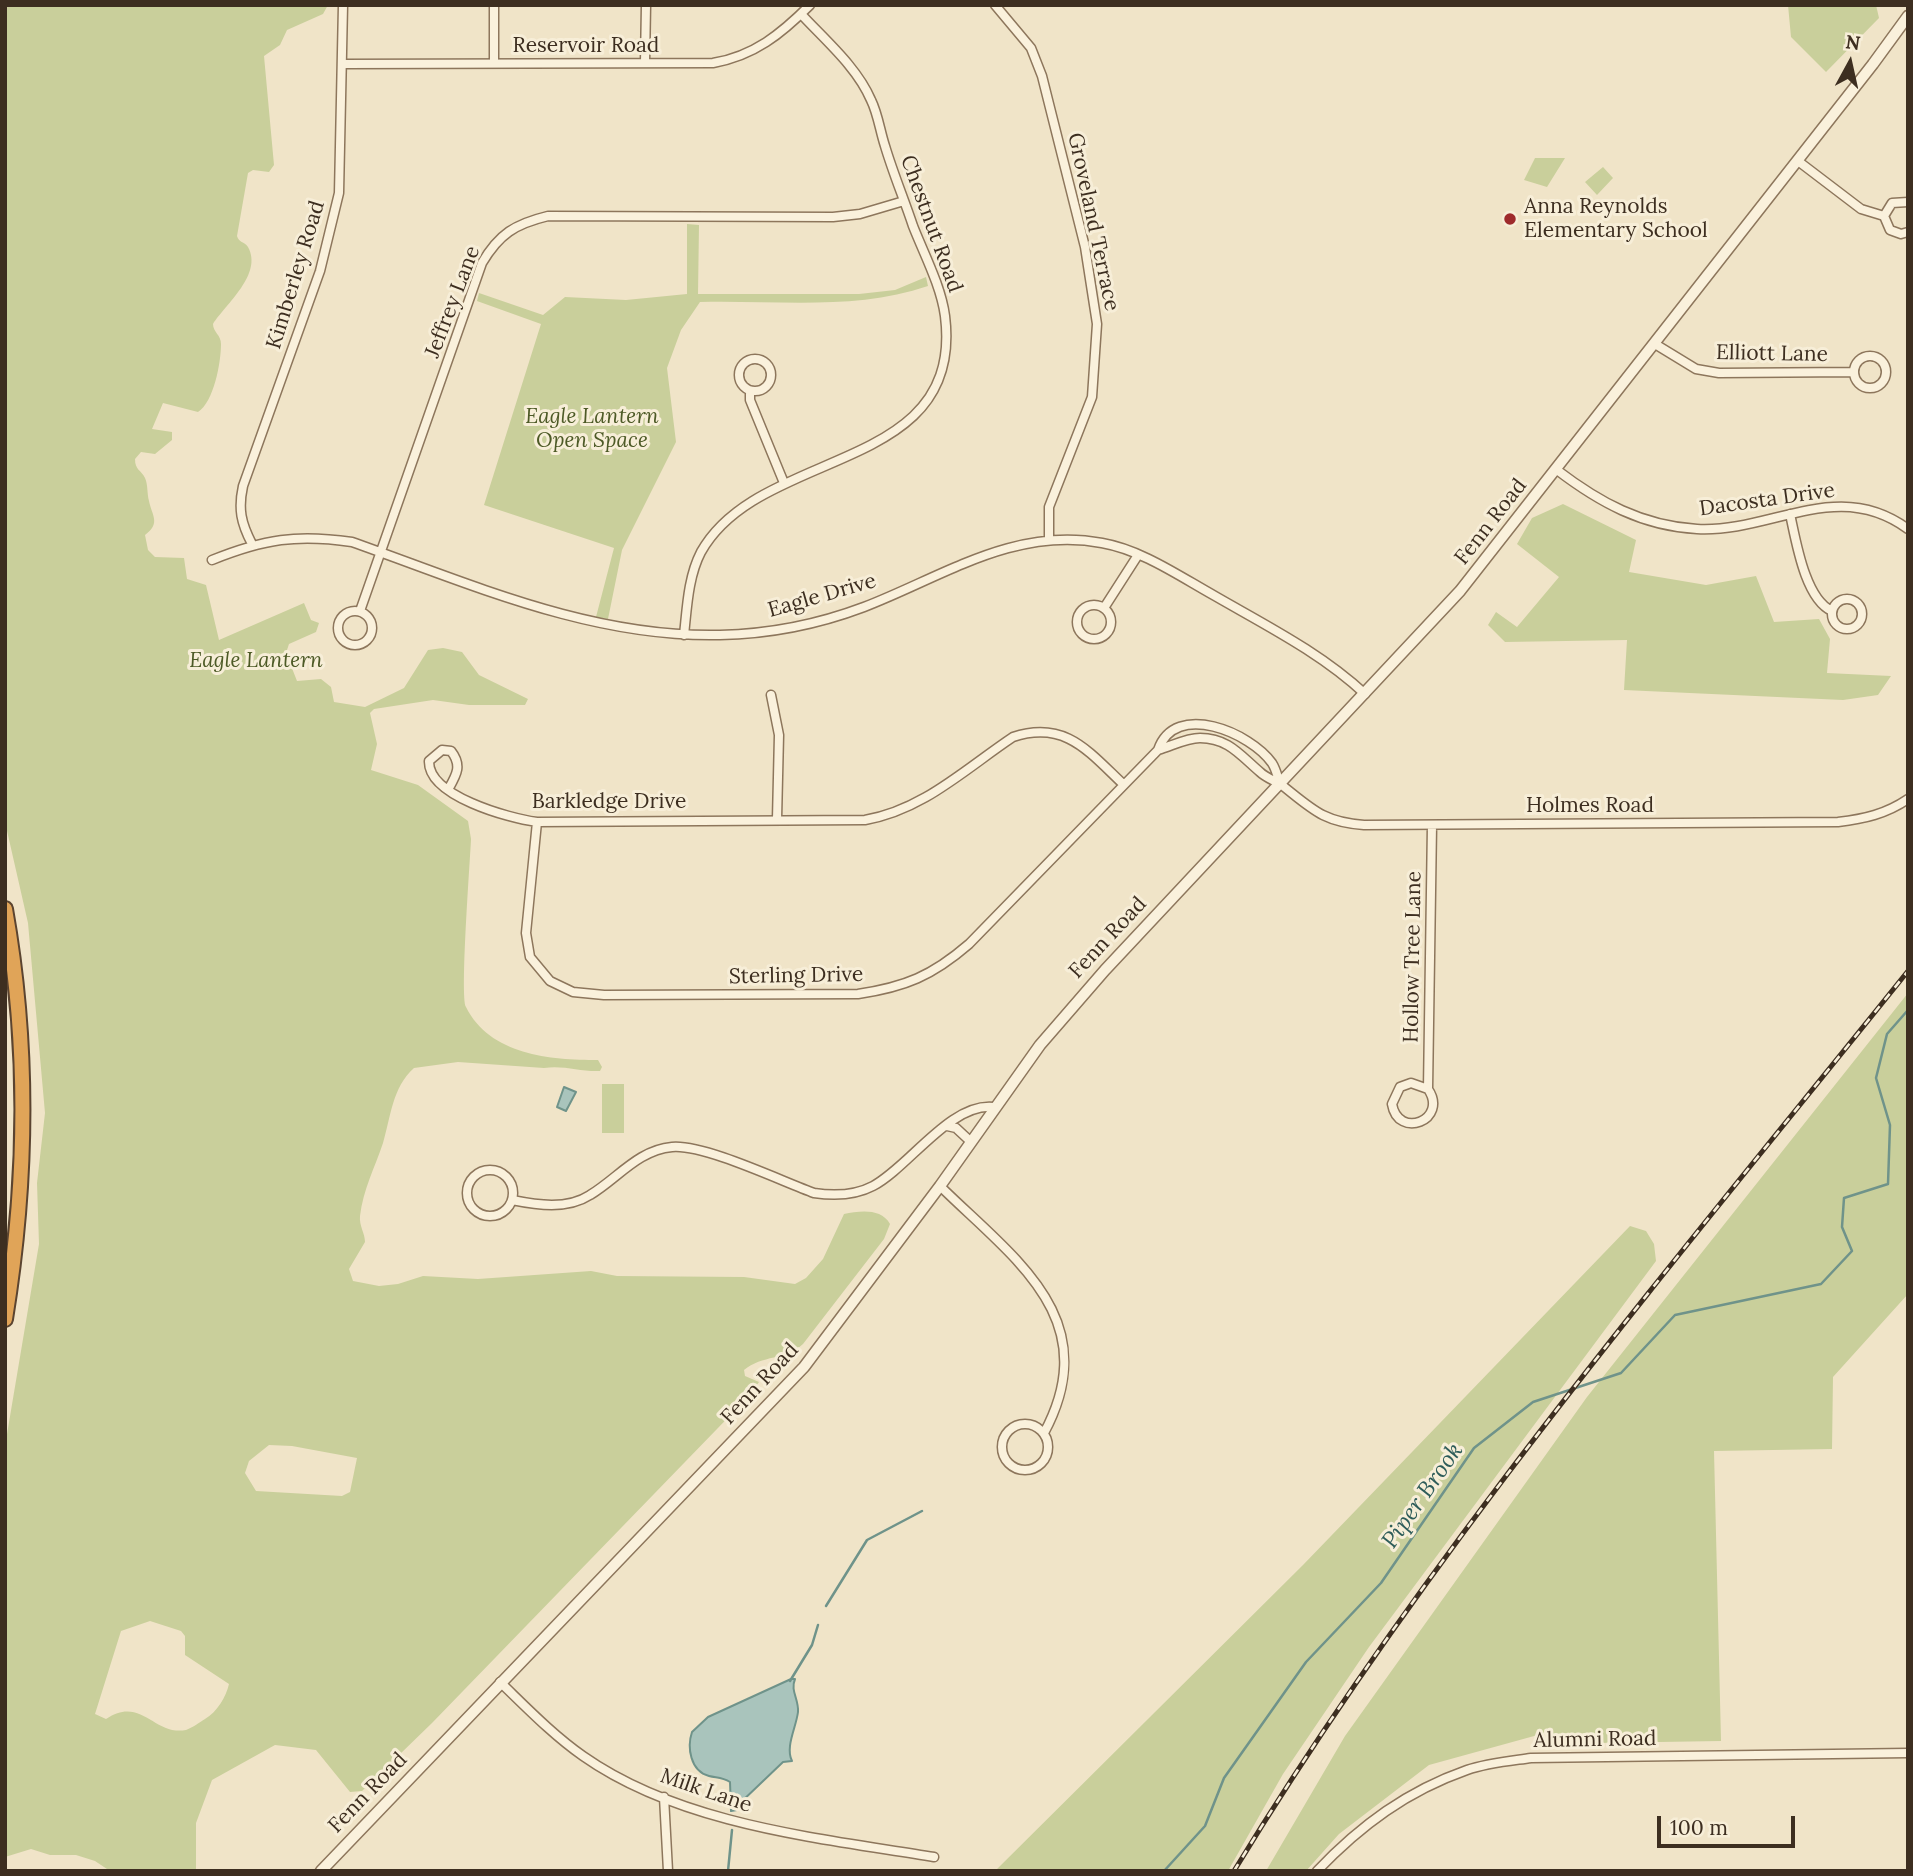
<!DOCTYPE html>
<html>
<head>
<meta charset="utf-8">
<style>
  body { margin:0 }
  #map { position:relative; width:1913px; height:1876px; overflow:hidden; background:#f0e4c8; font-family:Lora,serif }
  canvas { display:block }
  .frame { position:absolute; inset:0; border:7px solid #3d2e20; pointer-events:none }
  .north { position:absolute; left:1815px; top:28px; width:70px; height:70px; -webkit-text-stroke:5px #f7eed8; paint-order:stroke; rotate:8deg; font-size:19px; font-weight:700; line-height:28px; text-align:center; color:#3d2e20 }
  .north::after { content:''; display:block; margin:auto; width:24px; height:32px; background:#3d2e20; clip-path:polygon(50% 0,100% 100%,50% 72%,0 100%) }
  .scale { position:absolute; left:1657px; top:1816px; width:138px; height:32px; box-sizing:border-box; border:4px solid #3d2e20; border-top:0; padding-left:9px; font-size:21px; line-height:24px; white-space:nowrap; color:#3d2e20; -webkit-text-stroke:5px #f7eed8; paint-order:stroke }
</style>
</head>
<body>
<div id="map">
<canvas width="1913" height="1876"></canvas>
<div class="frame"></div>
<div class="north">N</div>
<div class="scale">100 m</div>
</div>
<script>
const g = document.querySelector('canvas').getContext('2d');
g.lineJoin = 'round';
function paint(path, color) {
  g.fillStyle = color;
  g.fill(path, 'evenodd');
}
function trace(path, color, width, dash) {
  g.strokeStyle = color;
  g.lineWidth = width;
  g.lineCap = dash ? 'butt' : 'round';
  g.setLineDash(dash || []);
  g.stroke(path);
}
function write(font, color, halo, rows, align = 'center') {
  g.font = font + ' Lora,serif';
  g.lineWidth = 6;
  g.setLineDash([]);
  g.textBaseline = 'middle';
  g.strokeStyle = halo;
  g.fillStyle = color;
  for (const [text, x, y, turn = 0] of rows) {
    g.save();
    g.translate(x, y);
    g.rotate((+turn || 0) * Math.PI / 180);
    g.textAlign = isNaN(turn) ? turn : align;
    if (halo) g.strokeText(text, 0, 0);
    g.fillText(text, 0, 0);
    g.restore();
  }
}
paint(new Path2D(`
  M5,5H328L323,14L287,30L280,45L264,56L274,165L269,172L253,170L248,173L237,236C239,243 244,241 248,247C263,274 226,304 213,324C213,332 221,335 221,344C221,362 214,402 198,412L163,403L152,429L172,432V440L155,454L141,452L135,459C135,470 141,470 145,478C148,484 147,494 149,501C152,516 161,523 145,535L148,550L155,557L184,558L187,579L206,585L219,640L304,603L311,620L319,623L316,632L289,644L286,653L297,681L321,679L331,687L334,702L365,707L404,688L428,650L443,648L462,652L479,675L528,699L525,705H469L433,700L374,709L370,713L377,744L371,770L418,785L468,821L471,839C470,863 460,995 466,1007C490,1055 550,1060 598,1060L602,1067L600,1071C581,1072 564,1065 544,1068L458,1062L414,1068C392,1088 391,1116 383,1143C375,1167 363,1190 360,1216C359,1226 365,1233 365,1242L349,1269L353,1281L379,1286L398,1284L423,1276L478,1279L591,1271L617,1276L744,1277L795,1284L806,1278L823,1259L844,1214C860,1211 881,1208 890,1224L884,1239L803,1344C786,1360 762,1355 744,1370L745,1376L759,1382L748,1397L432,1723L362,1791L350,1792L316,1750L275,1745L212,1780L196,1823V1871H110L95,1861L76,1855H50L31,1849L5,1857V1446L39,1244L37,1183L45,1113L28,923L5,822ZM269,1445L292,1446L357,1458L350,1492L342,1496L256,1491L245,1473L249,1461ZM150,1621L181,1631L185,1636V1655L229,1684C226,1697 217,1712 205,1719C200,1722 192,1728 186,1730C154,1736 141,1695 106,1719L95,1714L121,1631Z
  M1788,5H1876L1879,18L1826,72L1791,37Z
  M1535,158H1565L1547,187L1524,180Z
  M1603,167L1613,178L1597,195L1585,182Z
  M687,224L699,225L698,294H859L895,290L926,277L928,286C855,311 776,300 700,302L681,330L667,368L676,442L622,550L608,619L596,617L614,548L484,505L541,324L477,301L479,293L543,315L565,297L626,300L687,294Z
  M1563,504L1636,540L1629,572L1706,585L1756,576L1774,622L1819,619L1830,639L1827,673L1891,676L1878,695L1843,700L1624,690L1627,640L1505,642L1488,625L1496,612L1517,627L1559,577L1517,544L1532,518Z
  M1908,993V1294L1833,1377L1832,1449L1714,1451L1721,1741L1597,1743L1545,1733L1429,1765L1339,1834L1306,1871H1266L1345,1736L1587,1397Z
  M602,1084H624V1133H602Z
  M1630,1226L1646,1231L1654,1244L1656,1261L1369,1647L1283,1774L1228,1871H995L1303,1565Z`), '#c9cf9b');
const water = new Path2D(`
  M564,1087L576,1092L566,1111L557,1107Z
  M791,1679H795C790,1691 799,1699 798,1712C796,1728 785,1747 792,1761L783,1762L738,1805L737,1810L731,1811L730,1782C722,1777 717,1778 709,1776C690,1771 687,1747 692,1732L708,1717Z`);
paint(water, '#a9c4bc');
trace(water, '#6f938a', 2);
trace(new Path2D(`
  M826,1606L867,1540L922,1511
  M790,1681L812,1645L818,1625
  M728,1871L732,1830
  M1164,1871L1205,1826L1224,1778L1306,1662L1381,1583L1474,1448L1533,1402L1621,1373L1675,1315L1821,1284L1852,1251L1842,1227L1844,1198L1888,1184L1890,1125L1876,1078L1887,1034L1908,1010`), '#6f938a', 2.5);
const minor = new Path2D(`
  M995,5L1031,48L1042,76L1085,247L1097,324L1092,397L1049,507V538
  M645,62L646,5
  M494,63V5
  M344,64L713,63C754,56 781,34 810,5
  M1798,161L1861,209L1884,216
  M1908,202L1892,203L1884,216L1890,230L1901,234L1908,232
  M1655,344L1696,369L1719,373L1854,372
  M1854 372a16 16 0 1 1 32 0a16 16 0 1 1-32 0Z
  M739 375a16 16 0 1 1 32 0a16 16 0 1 1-32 0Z
  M750,391V400L784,483
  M1557,470C1599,502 1642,526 1697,529C1772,533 1837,477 1908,529
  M1790,514C1796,541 1805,599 1832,611
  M252,544C241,523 238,509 243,486L320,271L339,193L343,5
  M212,560C264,539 297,534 352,542C471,584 591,638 720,635C768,634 819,624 864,607C942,577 1015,526 1102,543C1142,550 1179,576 1215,596C1267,626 1321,653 1365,694
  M1832 614a15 15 0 1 1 30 0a15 15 0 1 1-30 0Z
  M1077 622a17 17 0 1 1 34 0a17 17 0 1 1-34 0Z
  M1104,608L1138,555
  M360,611L482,263C499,234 515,224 548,216L833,217L860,214L904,201
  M338 628a17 17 0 1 1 34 0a17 17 0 1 1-34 0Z
  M684,635C687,608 688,577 701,552C760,446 965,475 945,316C941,286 924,254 913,226C904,199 893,173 885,146C880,131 878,114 871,100C857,67 825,40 801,14
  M771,695L779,735L777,819
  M1158,750C1172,746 1186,738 1200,738C1228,738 1240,755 1260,772C1266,778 1276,781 1283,786C1313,810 1324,822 1364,825L1838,822C1864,819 1886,814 1908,799
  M449,788C457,774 462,765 451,751L442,750L429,761C428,796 508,818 537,822L865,820C923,810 965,769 1013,737C1065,720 1088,751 1123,784
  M537,822L526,933L530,957L550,981L573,992L604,995L858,994C905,987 932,976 969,944L1158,750C1175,700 1251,733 1272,763C1276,769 1278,778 1280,784
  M1428,1089L1411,1083L1400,1087L1392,1104C1398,1140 1449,1120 1428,1089L1432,825
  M947,1126L956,1128L970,1141
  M467 1193a23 23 0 1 1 46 0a23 23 0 1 1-46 0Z
  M940,1186C1013,1258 1106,1318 1044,1433
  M512,1200C537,1205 567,1210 590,1195C617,1179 638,1150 672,1147C704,1144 781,1181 814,1193C834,1196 854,1196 873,1186C909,1167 950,1103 993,1107
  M1002 1447a23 23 0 1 1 46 0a23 23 0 1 1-46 0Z
  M500,1682C527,1708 553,1735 583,1756C681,1825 819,1838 934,1857
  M664,1797L668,1871
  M1317,1871C1361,1825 1407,1791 1467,1770C1487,1763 1510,1761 1531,1758L1908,1753`);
const tertiary = new Path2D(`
  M321,1871L804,1367L940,1186L1040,1045L1105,970L1460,591L1873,64L1908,16`);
const motorway = new Path2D(`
  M5,909C29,1044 27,1184 5,1319`);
trace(minor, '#8d765c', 11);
trace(tertiary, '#8d765c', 13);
trace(motorway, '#5b4430', 18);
trace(minor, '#faf1dc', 8);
trace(tertiary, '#faf1dc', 10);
trace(motorway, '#e0a458', 14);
const rail = new Path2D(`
  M1234,1871C1430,1549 1673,1264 1908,971`);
trace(rail, '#3d2e20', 5);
trace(rail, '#f7eed8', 2.5, [8]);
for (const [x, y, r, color] of [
  [1510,219,7,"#9e2a2b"]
]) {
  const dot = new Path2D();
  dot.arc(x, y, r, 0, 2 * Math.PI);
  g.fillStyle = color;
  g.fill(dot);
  trace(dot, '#f7eed8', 2.5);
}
write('21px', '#3d2e20', '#f7eed8', [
  ["Reservoir Road",586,46],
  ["Groveland Terrace",1093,222,78],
  ["Chestnut Road",931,224,70],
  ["Kimberley Road",296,275,-73],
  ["Jeffrey Lane",453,302,-69],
  ["Elliott Lane",1772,354,1],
  ["Dacosta Drive",1767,500,-8],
  ["Fenn Road",1491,522,-52],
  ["Eagle Drive",822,596,-16],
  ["Barkledge Drive",609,802],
  ["Holmes Road",1590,806],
  ["Fenn Road",1108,938,-47],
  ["Hollow Tree Lane",1413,957,-89],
  ["Sterling Drive",796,976,-1],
  ["Fenn Road",760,1384,-47],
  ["Alumni Road",1595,1740,-1],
  ["Milk Lane",706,1791,19],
  ["Fenn Road",368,1793,-46]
]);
write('21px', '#3d2e20', '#f7eed8', [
  ["Anna Reynolds",1524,207],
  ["Elementary School",1524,231]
], 'left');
write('italic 21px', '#4d5a26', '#f7eed8', [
  ["Eagle Lantern",592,417],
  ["Open Space",592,441],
  ["Eagle Lantern",256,661]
]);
write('italic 23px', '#2f5d5a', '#f7eed8', [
  ["Piper Brook",1423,1496,-55]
]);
</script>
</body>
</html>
